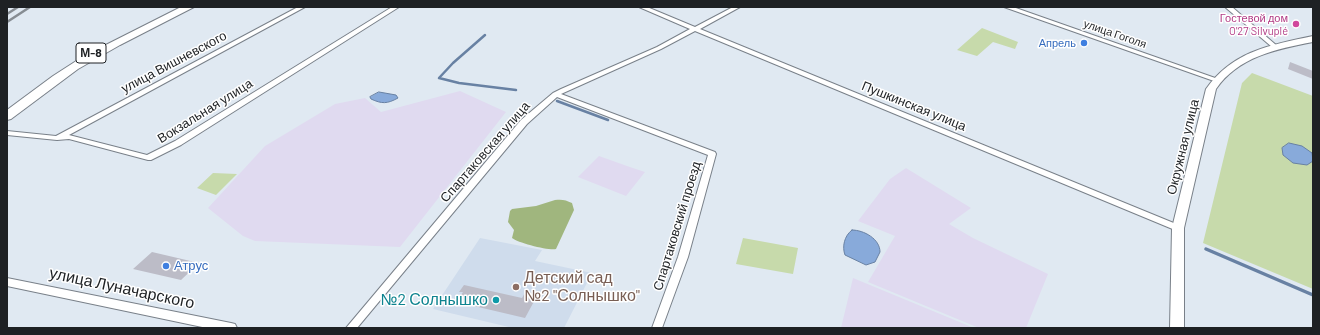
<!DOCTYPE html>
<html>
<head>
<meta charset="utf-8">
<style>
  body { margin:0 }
  #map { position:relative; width:1320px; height:335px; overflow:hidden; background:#e0e9f2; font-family:Barlow,sans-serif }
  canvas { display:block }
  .frame { position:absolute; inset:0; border:8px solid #1e2124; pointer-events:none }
</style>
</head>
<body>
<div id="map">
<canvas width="1320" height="335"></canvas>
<div class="frame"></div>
</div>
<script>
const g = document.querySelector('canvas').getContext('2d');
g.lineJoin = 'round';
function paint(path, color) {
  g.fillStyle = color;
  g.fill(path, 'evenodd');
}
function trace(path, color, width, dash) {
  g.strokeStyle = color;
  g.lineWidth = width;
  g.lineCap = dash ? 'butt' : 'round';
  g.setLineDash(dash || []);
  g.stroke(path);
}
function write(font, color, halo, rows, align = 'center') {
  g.font = font + ' Barlow,sans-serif';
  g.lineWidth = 3;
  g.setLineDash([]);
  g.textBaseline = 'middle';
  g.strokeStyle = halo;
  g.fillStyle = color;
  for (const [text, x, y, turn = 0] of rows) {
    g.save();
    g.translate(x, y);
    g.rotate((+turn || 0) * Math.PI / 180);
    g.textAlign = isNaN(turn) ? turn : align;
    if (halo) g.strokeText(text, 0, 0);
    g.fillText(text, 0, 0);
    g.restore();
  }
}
paint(new Path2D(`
  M460,91L506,112L400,247L255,241L243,236L208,208L265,146L335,104L365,98L381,112Z
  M599,156L627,166L645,172L626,196L578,177Z
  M906,168L971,208L949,224L973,238L1048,274L1026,328H979L868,282L895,236L858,221L890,179Z
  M853,278L974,328H841Z`), '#e0daf0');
paint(new Path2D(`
  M480,238L542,250L535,261L592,273L564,328H513L433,309Z`), '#cfdcec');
paint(new Path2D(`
  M982,28L1018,42L1015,49L993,42L977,56L957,50Z
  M1252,73L1313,96V289L1203,243L1242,83Z
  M213,173L237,174L216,195L197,188Z
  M743,238L798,248L793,274L736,264Z`), '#c7daab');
paint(new Path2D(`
  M555,200C562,199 566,200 572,203L574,210L556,249C550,251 518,243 512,238L514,230L508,222L510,211L512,209L536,206Z`), '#a0b67e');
const water = new Path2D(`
  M379,92L396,95L398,98C387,104 382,104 371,99L370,97Z
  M1289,143L1302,146L1312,153L1313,161L1307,165L1293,163L1283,155L1282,148Z
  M852,230C864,230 880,239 880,252L875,262L866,265L845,255C842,247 844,236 852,230Z`);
paint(water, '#88aada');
trace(water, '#6881a3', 1);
trace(new Path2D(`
  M485,35L453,63L439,78L459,83L516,90
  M557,101L608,120`), '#6881a3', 2.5);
trace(new Path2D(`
  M1206,249L1313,295`), '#6881a3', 3.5);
paint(new Path2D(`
  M1290,62L1313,71V79L1288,69Z
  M152,252L199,263L181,280L133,269Z
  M464,285L522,298L526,291L538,294L525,318L457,302L463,292H459Z`), '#bcbcc7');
const minor = new Path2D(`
  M298,7H305L69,135L147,155L175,141L392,7H399L181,145L151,160H148L69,139L57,140L7,135V131L56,136Z
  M639,7H647L695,27L733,7H740L700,29L1181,226L1182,228L1181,230H1175L695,31L661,49L561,94L715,152L716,154L688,257L662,328H652L678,257L708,155L557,97L527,124L357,328H346L521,120L553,93L561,89L657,47L690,29Z
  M1004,7H1013L1218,79L1219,80L1218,81H1214Z
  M1225,7H1232L1276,45V47H1272Z`);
const tertiary = new Path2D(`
  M7,278L231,323L235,324L237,328H207L7,286Z`);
const secondary = new Path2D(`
  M1313,36V42C1276,49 1238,57 1216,89L1184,228V328H1170L1172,228L1206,89C1233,51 1270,45 1313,36Z`);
const trunk = new Path2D(`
  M181,7H194L120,45L78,69L11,119L7,120V110L53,76L84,56Z`);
trace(minor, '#798089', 2);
trace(tertiary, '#798089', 2);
trace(secondary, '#798089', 2);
trace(trunk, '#798089', 2);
paint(minor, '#fff');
paint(tertiary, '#fff');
paint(secondary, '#fff');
paint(trunk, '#fff');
trace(new Path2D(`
  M7,14L18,7
  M7,22L30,7`), '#868c92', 2.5);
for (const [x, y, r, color] of [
  [1296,24,4,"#d1479c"],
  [1084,43,4,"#3f7fe0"],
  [166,266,4,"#3f7fe0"],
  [516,287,4,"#8d6e63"],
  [496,300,4,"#0f9aa8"]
]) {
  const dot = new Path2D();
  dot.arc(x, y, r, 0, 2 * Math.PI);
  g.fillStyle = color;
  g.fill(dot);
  trace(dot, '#fff', 1.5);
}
write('11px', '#b23c85', '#fff', [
  ["Гостевой дом",1288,18],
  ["O'27 Silvuplé",1288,31]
], 'right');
write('11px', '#1e2124', '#fff', [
  ["улица Гоголя",1115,34,19]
]);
write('11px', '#366cbe', '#fff', [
  ["Апрель",1076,43]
], 'right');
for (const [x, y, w] of [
  [91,53,30]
]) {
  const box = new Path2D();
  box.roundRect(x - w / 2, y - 10, w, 20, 3);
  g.fillStyle = '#fff';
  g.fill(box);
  trace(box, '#1e2124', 1);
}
write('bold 12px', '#1e2124', null, [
  ["М-8",91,53]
]);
write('13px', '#1e2124', '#fff', [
  ["улица Вишневского",174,62,-28],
  ["Пушкинская улица",914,106,22],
  ["Вокзальная улица",205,111,-32],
  ["Окружная улица",1183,147,-76],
  ["Спартаковская улица",485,152,-49],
  ["Спартаковский проезд",677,226,-73]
]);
write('13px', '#366cbe', '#fff', [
  ["Атрус",174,266]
], 'left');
write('16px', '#785e54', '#fff', [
  ["Детский сад",524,278],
  ["№2 \"Солнышко\"",524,296]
], 'left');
write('16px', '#1e2124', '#fff', [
  ["улица Луначарского",122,288,12]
]);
write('16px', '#0d838f', '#fff', [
  ["№2 Солнышко",488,300]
], 'right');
</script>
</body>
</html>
